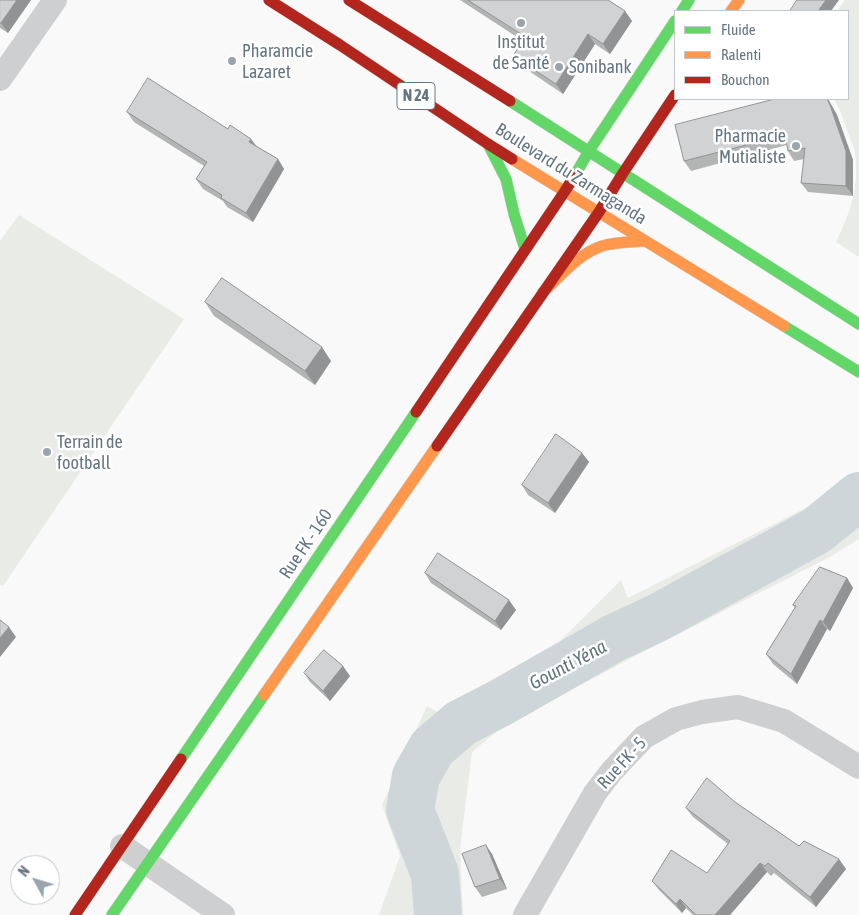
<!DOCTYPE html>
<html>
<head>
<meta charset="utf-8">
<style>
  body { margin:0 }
  #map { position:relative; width:859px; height:915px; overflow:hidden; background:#f9f9f9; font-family:"Asap Condensed",sans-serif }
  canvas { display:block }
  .legend { position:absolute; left:674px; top:10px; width:175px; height:90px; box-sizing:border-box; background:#fff; border:1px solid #c1c8cd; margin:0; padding:6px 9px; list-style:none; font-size:15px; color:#657683 }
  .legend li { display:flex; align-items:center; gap:10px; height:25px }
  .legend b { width:25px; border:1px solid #c1c8cd }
  .north { position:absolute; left:10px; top:855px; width:50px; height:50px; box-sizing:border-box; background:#fff; border:1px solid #c1c8cd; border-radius:50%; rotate:309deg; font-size:14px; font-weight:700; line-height:20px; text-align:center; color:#657683 }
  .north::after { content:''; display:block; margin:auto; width:18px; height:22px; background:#99a4ac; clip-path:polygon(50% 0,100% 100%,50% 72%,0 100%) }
</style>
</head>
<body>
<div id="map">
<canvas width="859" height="915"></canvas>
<ul class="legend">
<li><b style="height:6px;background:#63d668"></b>Fluide</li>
<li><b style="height:6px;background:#ff974d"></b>Ralenti</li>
<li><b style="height:6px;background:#b3261e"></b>Bouchon</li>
</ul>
<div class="north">N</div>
</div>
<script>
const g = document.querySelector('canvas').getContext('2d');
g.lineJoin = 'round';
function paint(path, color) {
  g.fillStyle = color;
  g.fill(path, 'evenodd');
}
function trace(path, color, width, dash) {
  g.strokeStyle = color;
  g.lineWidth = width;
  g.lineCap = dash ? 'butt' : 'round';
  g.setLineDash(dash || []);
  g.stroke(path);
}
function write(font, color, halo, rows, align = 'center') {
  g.font = font + ' "Asap Condensed",sans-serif';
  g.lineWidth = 5;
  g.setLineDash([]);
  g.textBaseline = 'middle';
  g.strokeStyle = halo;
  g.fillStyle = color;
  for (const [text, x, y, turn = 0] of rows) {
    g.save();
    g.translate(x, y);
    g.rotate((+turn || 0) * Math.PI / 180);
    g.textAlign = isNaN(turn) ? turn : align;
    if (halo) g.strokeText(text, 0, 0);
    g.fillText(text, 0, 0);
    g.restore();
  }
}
paint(new Path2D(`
  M845,0H859V257L836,242C851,211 859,189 855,153C854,147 851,141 849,135C844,123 841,110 834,99H848V11H837Z
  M19,215L184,319L3,586L0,585V241Z
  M859,481V539L828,558L637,655L502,727L472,752L460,849L463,915H379L400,856L382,805L427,706L470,731L621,580L628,598Z`), '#e8ebe6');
trace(new Path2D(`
  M438,915L435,874L410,810L416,776L432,748L461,723L500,703L614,638L657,618L816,531L859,496`), '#ced6d9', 48);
const fast = new Path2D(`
  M682,11L689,0
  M510,101L859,324
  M488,144L506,179L514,214L525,249
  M575,175L589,151L675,21
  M784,326L859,372
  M181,759L416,412
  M112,915L264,695`);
const slow = new Path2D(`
  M731,11L739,0
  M512,159L784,326
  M543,292C561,276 578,254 602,246C616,242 631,242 645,241
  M264,695L437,446`);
const jam = new Path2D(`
  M269,0L340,45L488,144L512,159
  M349,0L510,101
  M416,412L565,191L575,175
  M437,446L599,212L623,173L675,95
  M75,915L181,759`);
trace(fast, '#d5d6d7', 12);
trace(slow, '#d5d6d7', 12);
trace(jam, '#d5d6d7', 12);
trace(new Path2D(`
  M0,79L55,0
  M122,846L223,915
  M525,915L595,793L612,771L644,737L676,719L702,712L738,707L784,721L859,767`), '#cecfd0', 24);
trace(fast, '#63d668', 11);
trace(slow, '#ff974d', 11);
trace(jam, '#b3261e', 11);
paint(new Path2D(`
  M0,0H31L8,33L0,28Z
  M460,0H608L625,11L632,21L610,54L595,44L563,94L520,65L513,56L523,41Z
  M775,99H828L837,115L853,160V196L808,192L801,183L804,159L794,161L788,151L787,145L691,171L684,161Z
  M127,112L228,129L278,159L284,169L253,222L227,207L223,201L203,189L196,179L204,166L134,122Z
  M205,302L331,361L315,385L214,316Z
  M582,453L589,462L555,513L528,495L522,485Z
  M425,573L516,610L501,630L431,583Z
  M847,578L853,588L830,631L827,629L797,684L773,664L766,654L795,608L793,605Z
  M304,673L350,676L330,701L310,682Z
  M735,802L799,846L846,869L816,907L774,873L771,876L767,872L730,915H693L686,908L682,913L659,890L652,881L707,873L728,844L693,817L686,808Z
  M492,854L507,889L482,897L475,887Z`), '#b3b5b5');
paint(new Path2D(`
  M17,0H31L8,33L1,23Z
  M826,0H839L831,11H818Z
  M625,11L632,21L610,54L603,44Z
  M588,34L595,44L563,94L556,84Z
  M827,99H828L837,115L853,160V196L846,186Z
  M251,139L258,148L249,142Z
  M278,159L284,169L253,222L246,213Z
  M322,347L331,361L315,385L305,371Z
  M582,453L589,462L555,513L548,503Z
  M847,578L853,588L830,631L823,622Z
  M509,600L516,610L501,630L495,621Z
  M820,620L827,629L797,684L791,674Z
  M9,627L16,637L0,657V638Z
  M343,666L350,676L330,701L323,691Z
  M486,845L492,854L507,889L500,879Z
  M839,859L846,869L816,907L810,897Z
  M760,863L767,872L730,915H715Z
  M680,899L686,908L682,913L676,904Z`), '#929394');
const building = new Path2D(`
  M0,0H17L1,23H0Z
  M468,0H608L625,11L603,44L588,34L556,84L513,56L525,37Z
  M797,0H826L818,11H790Z
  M148,78L228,129L230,125L251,139L249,142L278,159L246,213L221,198L222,195L196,179L207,162L127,112Z
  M775,99H827L830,105L846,151V186L801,183L805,148L788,151L785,135L684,161L675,125Z
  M222,278L322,347L305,371L205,302Z
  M556,434L582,453L548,503L522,485Z
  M438,553L509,600L495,621L425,573Z
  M820,567L847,578L823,622L820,620L791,674L766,654L796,606L793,605Z
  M0,620L9,627L0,638Z
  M324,650L343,666L323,691L304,673Z
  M707,778L735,802L799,846L804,841L839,859L810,897L768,863L765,866L760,863L715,915H696L680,899L676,904L652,881L671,850L707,873L730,841L686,808Z
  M486,845L500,879L475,887L462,854Z`);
paint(building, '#d0d2d3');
trace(building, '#929394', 1);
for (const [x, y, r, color] of [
  [521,23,5,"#99a4ac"],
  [232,61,5,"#99a4ac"],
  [559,67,5,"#99a4ac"],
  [796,146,5,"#99a4ac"],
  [47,452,5,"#99a4ac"]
]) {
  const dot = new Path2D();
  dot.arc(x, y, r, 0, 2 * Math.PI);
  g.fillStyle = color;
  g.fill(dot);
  trace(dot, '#fff', 2);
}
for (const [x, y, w] of [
  [416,96,38]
]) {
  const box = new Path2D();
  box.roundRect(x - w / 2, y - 13.5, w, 27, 4);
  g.fillStyle = '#fff';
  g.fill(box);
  trace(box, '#657683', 1);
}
write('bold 16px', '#657683', null, [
  ["N 24",416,96]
]);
write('18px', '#657683', '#fff', [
  ["Institut",521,42,"center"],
  ["de Santé",521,63,"center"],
  ["Pharamcie",242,51],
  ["Lazaret",242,72],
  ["Sonibank",569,67],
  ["Pharmacie",786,136,"right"],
  ["Mutialiste",786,157,"right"],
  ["Terrain de",57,442],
  ["football",57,463]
], 'left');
write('18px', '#657683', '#fff', [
  ["Boulevard du Zarmaganda",571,174,32],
  ["Rue FK - 160",306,544,-56],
  ["Rue FK - 5",622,763,-48]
]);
write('italic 19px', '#60757c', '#fff', [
  ["Gounti Yéna",568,665,-28]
]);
</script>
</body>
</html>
